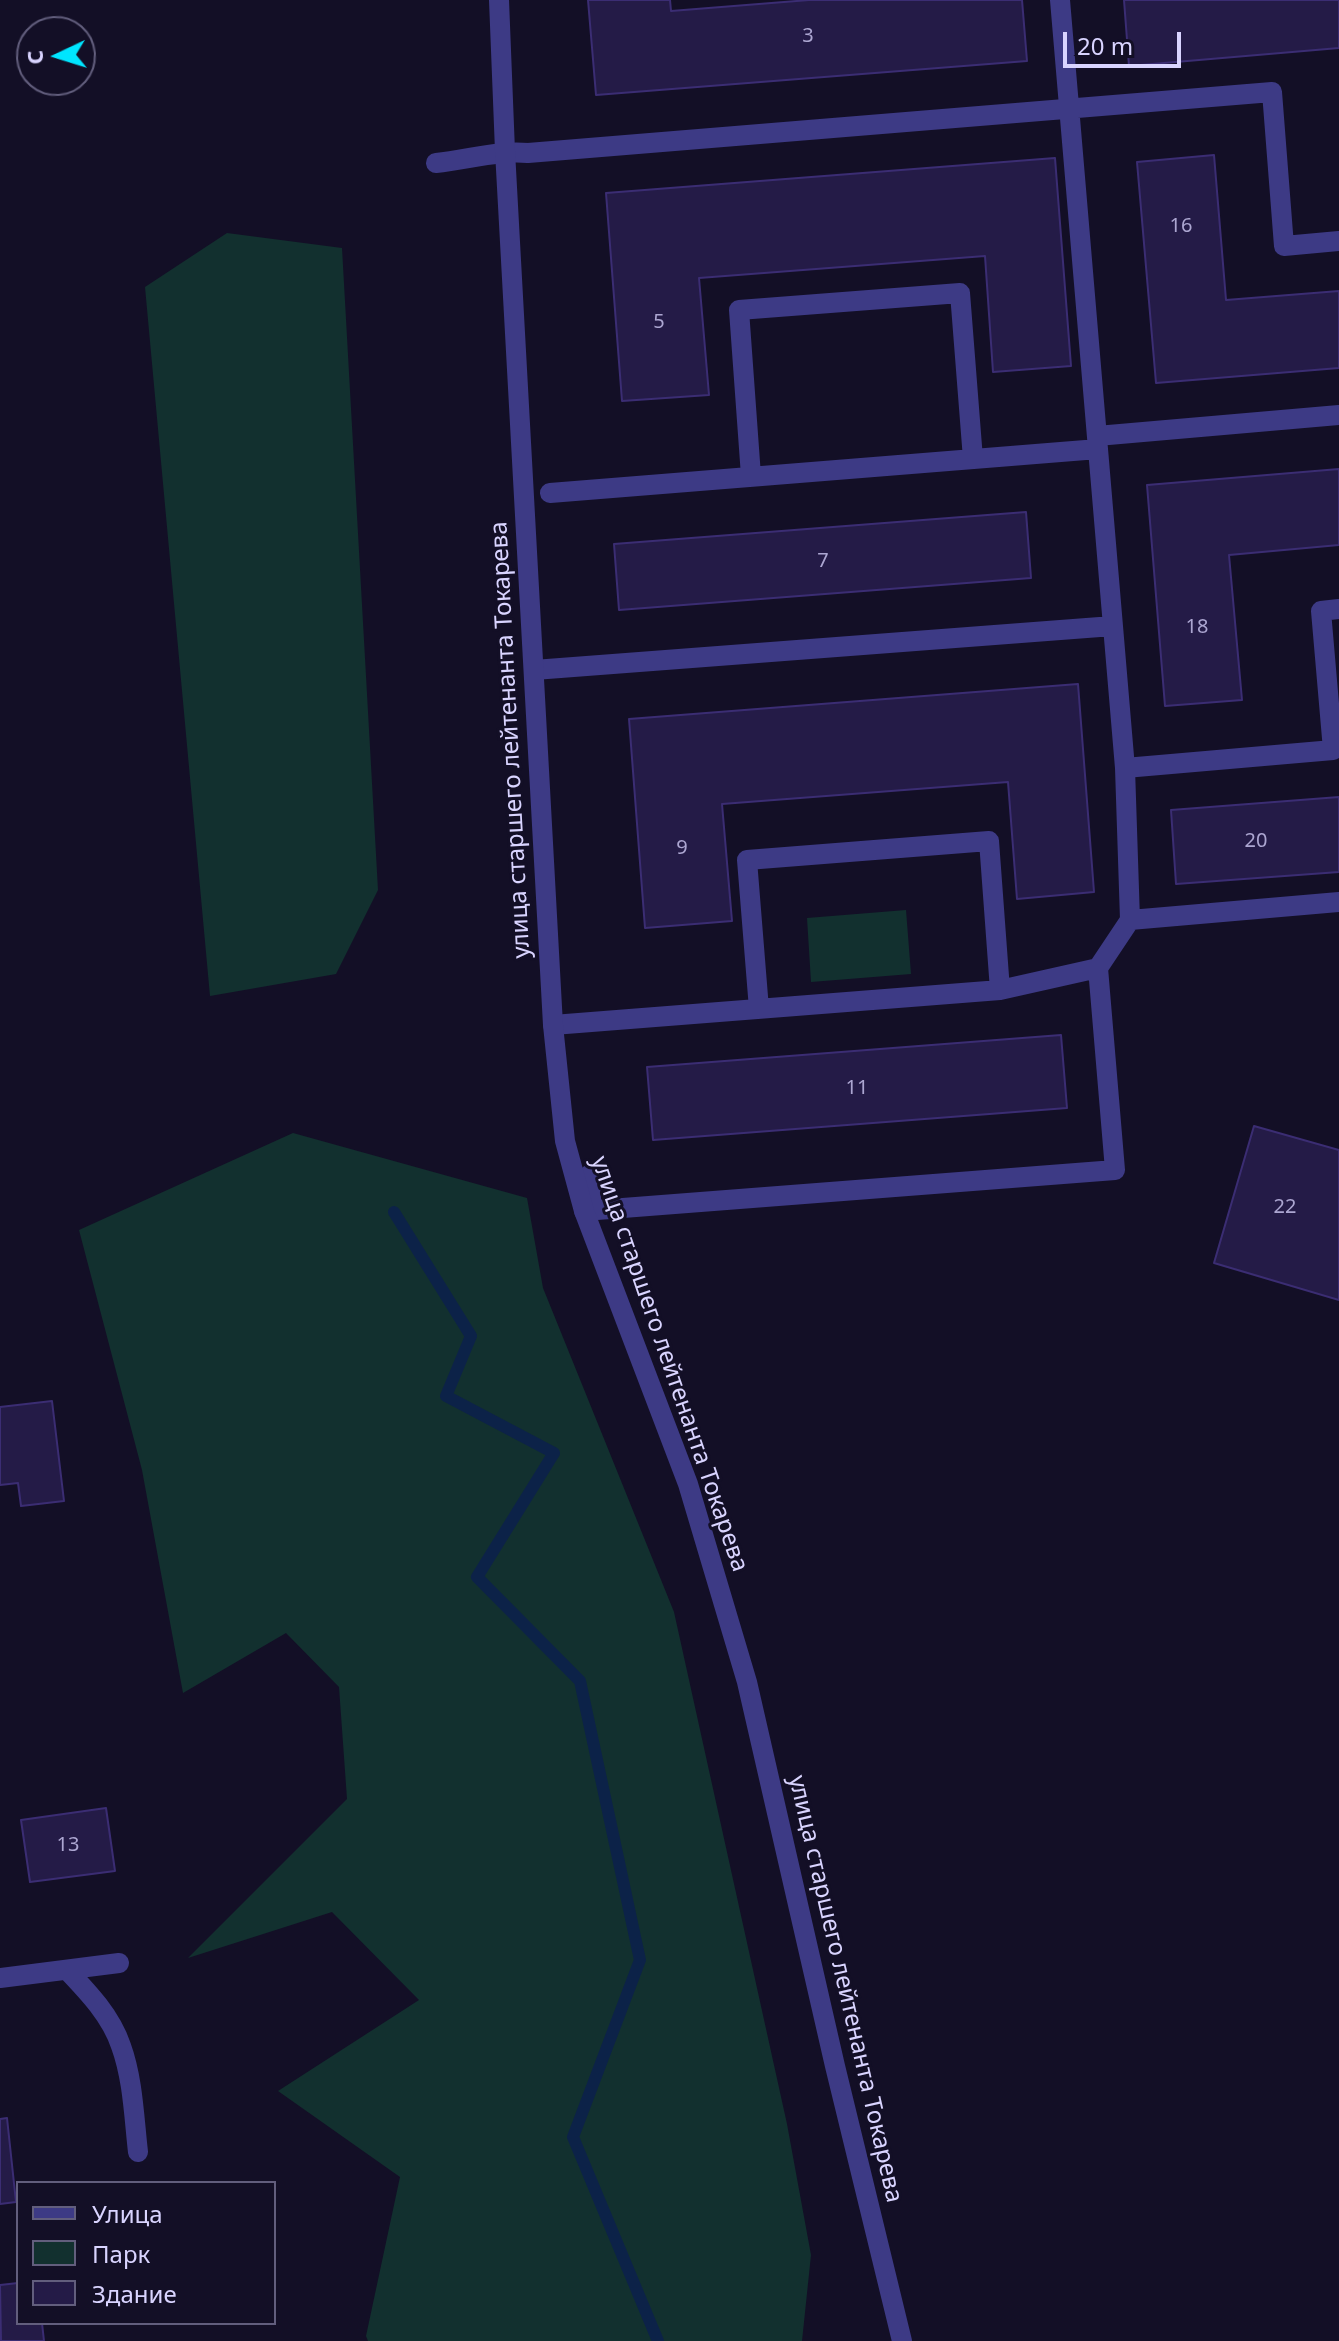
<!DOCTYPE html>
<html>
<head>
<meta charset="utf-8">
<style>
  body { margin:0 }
  #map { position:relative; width:1339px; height:2341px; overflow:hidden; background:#130f26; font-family:"Noto Sans",sans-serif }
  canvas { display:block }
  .legend { position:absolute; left:16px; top:2181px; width:260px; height:144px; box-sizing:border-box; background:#130f26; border:2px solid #625e7d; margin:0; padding:10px 14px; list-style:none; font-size:24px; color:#d9d4ff }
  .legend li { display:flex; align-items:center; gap:16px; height:40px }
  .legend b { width:40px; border:2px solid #625e7d }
  .north { position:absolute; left:16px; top:16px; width:80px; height:80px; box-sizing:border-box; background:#130f26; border:2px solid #625e7d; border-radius:50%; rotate:266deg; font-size:22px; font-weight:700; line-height:32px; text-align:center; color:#d9d4ff }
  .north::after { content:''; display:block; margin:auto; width:28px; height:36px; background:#00e5ff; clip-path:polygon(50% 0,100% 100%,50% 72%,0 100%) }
  .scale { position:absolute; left:1063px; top:32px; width:118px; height:36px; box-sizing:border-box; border:4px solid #d9d4ff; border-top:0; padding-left:10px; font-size:24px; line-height:28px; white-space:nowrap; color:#d9d4ff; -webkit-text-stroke:6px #130f26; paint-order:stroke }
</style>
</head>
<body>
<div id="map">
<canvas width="1339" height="2341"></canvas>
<ul class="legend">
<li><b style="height:10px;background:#3d3a85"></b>Улица</li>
<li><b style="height:22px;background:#12302f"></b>Парк</li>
<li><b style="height:22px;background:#241b47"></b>Здание</li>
</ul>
<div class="north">С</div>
<div class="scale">20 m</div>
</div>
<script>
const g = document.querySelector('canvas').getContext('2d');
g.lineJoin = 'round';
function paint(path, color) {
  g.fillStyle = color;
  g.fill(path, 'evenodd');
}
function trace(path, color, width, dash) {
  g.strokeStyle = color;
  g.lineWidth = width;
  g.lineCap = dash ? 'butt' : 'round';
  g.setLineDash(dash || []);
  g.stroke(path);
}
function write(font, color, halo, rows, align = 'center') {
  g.font = font + ' "Noto Sans",sans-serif';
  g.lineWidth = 6;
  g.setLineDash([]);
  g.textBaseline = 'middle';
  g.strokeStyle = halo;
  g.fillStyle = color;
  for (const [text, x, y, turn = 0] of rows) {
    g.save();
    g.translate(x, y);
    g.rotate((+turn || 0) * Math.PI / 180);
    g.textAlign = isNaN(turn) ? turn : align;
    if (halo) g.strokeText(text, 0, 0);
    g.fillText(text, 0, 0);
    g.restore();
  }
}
paint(new Path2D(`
  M227,233L342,248L378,890L336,974L210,996L145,287Z
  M906,910L911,974L811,982L807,918Z
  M293,1133L527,1198L543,1288L674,1612L787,2124L811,2255L802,2341H368L366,2336L400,2177L278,2091L419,2000L332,1912L188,1958L347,1799L339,1687L286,1633L183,1693L142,1470L79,1230Z`), '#12302f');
trace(new Path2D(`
  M394,1212L471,1336L446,1396L554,1453L477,1577L580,1681L640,1960L573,2137L658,2341`), '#0c2248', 12);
const building = new Path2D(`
  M588,0H670L671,11L809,0H1022L1027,61L596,95Z
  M1124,0H1339V48L1129,66Z
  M1214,155L1226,300L1339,291V368L1156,383L1137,162Z
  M1055,158L1071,366L993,372L985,256L699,278L709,395L622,401L606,193Z
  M1339,469V545L1229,555L1242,700L1165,706L1147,485Z
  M1026,512L1031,578L619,610L614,544Z
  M1078,684L1094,892L1017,899L1008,782L722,804L732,921L645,928L629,719Z
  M1339,797V872L1176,884L1171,810Z
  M1061,1035L1067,1108L653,1140L647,1067Z
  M1254,1126L1339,1150V1300L1214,1263Z
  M52,1401L64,1501L21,1506L18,1483L0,1485V1407Z
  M106,1808L115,1871L30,1882L21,1820Z
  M7,2118L16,2202L0,2204V2119Z
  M18,2283V2323H42L44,2341H1L0,2285Z`);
paint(building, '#241b47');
trace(building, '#3b2d73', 2);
trace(new Path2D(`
  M1060,0L1125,768L1130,920L1098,968
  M436,163C468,160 497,150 528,153L1272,92L1284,246L1339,241
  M1097,436L1339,415
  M751,476L739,310L960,293L973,459
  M550,493L1098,449
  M534,670L1113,626
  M1125,768L1333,750L1321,611L1339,609
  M1130,920L1339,902
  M759,1009L747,860L989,841L1000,990
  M553,1025L1000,990L1098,968L1115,1170L584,1211
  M589,1175L592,1210`), '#3d3a85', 20);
trace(new Path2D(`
  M499,0L505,151L553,1025L565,1141L584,1211L688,1484L747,1682L835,2066L902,2341
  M67,1970C88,1992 111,2016 121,2046C133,2079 134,2117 138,2152
  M0,1978L119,1963`), '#3d3a85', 20);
write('20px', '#aca6d1', null, [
  ["3",808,36],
  ["16",1181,226],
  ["5",659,322],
  ["7",823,561],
  ["18",1197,627],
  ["20",1256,841],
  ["9",682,848],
  ["11",857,1088],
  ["22",1285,1207],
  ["13",68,1845]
]);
write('24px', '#d9d4ff', '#130f26', [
  ["улица старшего лейтенанта Токарева",511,740,-93],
  ["улица старшего лейтенанта Токарева",669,1364,71],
  ["улица старшего лейтенанта Токарева",845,1989,77]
]);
</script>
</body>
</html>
